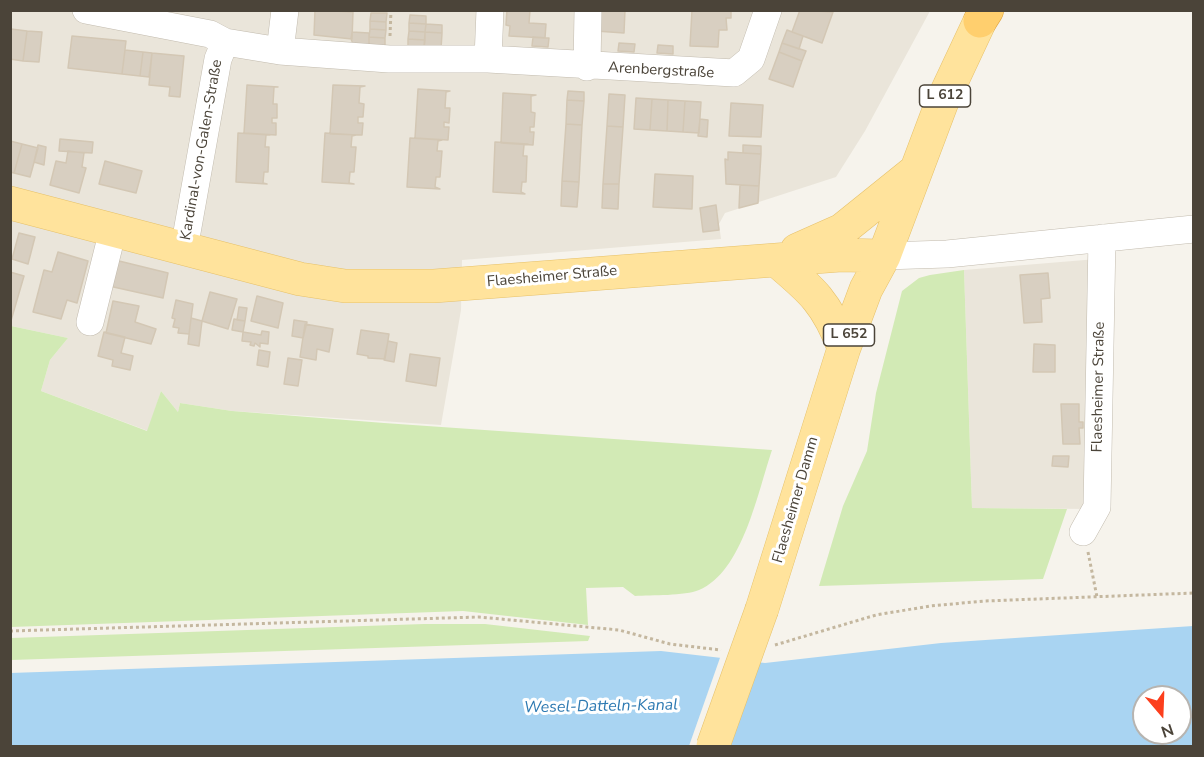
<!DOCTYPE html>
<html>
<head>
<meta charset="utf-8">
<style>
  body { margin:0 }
  #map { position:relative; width:1204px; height:757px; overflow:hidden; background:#f6f3ec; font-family:"Nunito Sans",sans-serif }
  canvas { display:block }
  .frame { position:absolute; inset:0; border:12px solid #4b4439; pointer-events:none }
  .north { position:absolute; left:1132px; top:685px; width:60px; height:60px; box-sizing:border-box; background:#fff; border:2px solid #b7b4b0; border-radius:50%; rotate:161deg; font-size:16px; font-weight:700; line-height:24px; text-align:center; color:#4b4439 }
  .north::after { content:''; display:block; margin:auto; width:21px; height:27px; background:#fc3f1d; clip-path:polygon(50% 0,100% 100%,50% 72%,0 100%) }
</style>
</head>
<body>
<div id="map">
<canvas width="1204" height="757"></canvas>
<div class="frame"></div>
<div class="north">N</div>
</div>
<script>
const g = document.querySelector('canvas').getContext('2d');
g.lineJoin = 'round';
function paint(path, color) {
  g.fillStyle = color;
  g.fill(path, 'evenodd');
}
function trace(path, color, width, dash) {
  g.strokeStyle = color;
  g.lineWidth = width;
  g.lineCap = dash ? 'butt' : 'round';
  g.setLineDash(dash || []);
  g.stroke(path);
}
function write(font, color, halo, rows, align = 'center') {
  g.font = font + ' "Nunito Sans",sans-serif';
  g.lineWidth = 6;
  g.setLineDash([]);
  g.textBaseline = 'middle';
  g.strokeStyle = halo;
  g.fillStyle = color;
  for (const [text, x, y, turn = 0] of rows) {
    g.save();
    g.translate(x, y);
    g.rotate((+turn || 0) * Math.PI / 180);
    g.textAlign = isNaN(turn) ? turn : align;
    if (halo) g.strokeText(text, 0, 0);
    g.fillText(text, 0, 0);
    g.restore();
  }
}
paint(new Path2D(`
  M11,11H930L865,131L836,177L725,213L719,224L721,239L462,260L461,310L441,425L232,411L180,403L178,412L161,391L148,431L41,391L50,360L68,338L11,326Z
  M1097,259L1091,509L972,508L964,270Z`), '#eae5da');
paint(new Path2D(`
  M964,270L972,508L1067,509L1043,579L819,586L843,506L867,451L876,393L902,291L919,278L930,275Z
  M11,326L68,338L50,360L41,391L147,431L161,391L178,412L180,403L232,411L384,423L772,450C758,491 743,572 699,590C685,596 651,595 635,596L623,587L586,588L588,625L463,611L11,627Z
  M424,624H485L590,636L588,641L11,660V638Z`), '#d2eab5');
paint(new Path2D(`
  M1193,626V746H11L10,673L661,651L765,663L941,643ZM1144,697H1180V733H1144Z`), '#a9d4f2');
paint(new Path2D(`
  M721,655L757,659L727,746H689Z`), '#f6f3ec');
const building = new Path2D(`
  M315,10L353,12L352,39L314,35Z
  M507,10H530L529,23L546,24L545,38L509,36L510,26L506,25Z
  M597,10H625L624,33L596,31Z
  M692,10H731V18H726L727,30H719L718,47L690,46Z
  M800,10L833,12L822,43L792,32Z
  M371,13H387L386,22L370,21Z
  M410,15L426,16V24L409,23Z
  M370,21L386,22V30L370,29Z
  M409,23L426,24L425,32L409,31Z
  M426,24L442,25V33L425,32Z
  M11,29L27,31L23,61L10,59Z
  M370,29L386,30L385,38L369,37Z
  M787,30L803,36L799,49L782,43Z
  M27,31L42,32L39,62L23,61Z
  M409,31L425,32V40L408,39Z
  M352,32L369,33V47L354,46L351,39Z
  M425,32L442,33L441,49L424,48Z
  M72,36L126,41L122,74L68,68Z
  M369,37L385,38V46L369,45Z
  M533,37L549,38L548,47L532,46Z
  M408,39L425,40L424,48L408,47Z
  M619,43L635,44L634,52L618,51Z
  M782,43L806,51L802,61L779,52Z
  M658,45L673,46V54L657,53Z
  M125,50L143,52L140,76L122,74Z
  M143,52L152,53L149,77L140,76Z
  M779,52L802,61L793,87L769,79Z
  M152,53L184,56L180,97L169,96L170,87L149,85Z
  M247,85L278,87H274L273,104H277V118H272V123H276V135L244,133Z
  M333,85L365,86L360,87L359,103L364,104L363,117H358V123H363L362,135L330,134Z
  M418,89L450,91L446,92L445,108H450L449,123L444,122V127H449L448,140L415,138Z
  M568,91L584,92V101L567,100Z
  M503,93L536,95L531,96V112L535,113L534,127H530V132H534L533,145L501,143Z
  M609,94L625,95L623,127L607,126Z
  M636,98L652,99L650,130L634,129Z
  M652,99L668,100L667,131L650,130Z
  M567,100L584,101L582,125L566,124Z
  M668,100L685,101L683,132L667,131Z
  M685,101L701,102L699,133L683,132Z
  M731,103L763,105L761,137L729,136Z
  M700,119L708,120L707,137L698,136Z
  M566,124L582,125L579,182L562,181Z
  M607,126L623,127L619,184H603Z
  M238,133L270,135H266L265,147H269L268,172H264L263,183L267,184L236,182Z
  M325,133L356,135L352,136L351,147H356L354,172H350L349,183L354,184L322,182Z
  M410,138L442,140L438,141L437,151H442L440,177H436L435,187L440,189L407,187Z
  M60,139L93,142L92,153L59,151Z
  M10,141L22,144L14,173L10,172Z
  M495,142L528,144L524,145L523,156H527L526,182H522L521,192L525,194L493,192Z
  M22,144L38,148L30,177L14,173Z
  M38,145L46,147L44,165L34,162Z
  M743,145L761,146V154L743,153Z
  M68,151L84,153L82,167L86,168L79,193L50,185L56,161L66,163Z
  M728,152L761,154L759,186L726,184L725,159L728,160Z
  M105,161L142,171L136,193L99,184Z
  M655,174L693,176L692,209L653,207Z
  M562,181L579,182L577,207L561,206Z
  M603,184H619L618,209L602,208Z
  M740,185L759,186L758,203L739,208Z
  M716,205L719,230L703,232L700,208Z
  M19,233L35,237L28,264L12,259Z
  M58,252L88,261L77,303L67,300L61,319L33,312L44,270L52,272Z
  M115,260L168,273L163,298L109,286Z
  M10,272L24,276L10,324Z
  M1048,273L1050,298L1041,299L1042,322L1024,323L1020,275Z
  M210,292L237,299L228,329L202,321Z
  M257,296L283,303L278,328L251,321Z
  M176,300L193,304L189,334L178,333L179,328L173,327L175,319L172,318Z
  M113,301L139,306L135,322L156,329L151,344L106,333Z
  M239,307L247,308L245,321L237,320Z
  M191,318L202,321L199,346L188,344Z
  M234,319L245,321L243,332L232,330Z
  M294,320L307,322L303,338L292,336Z
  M305,324L333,329L329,352L317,349L316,360L300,357Z
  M361,330L389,334L385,359L368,358V356L357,354Z
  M262,331L269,332L268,344L260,343V347L255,343L254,346L250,345L251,342L242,341L243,332L261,335Z
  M104,332L125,337L121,353L133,356L130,370L112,366L113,360L98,356Z
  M388,341L397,343L394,362L384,360Z
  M1034,344L1055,345V372H1033Z
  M259,350L270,352L268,367L257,365Z
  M410,354L440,358L436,386L406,381Z
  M288,358L302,360L298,386L284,384Z
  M1061,404H1079V422H1083V428H1079L1080,444H1063Z
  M1053,456H1069L1068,467L1052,466Z`);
paint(building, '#d8cfc1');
trace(building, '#d3c7b4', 1.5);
const minor = new Path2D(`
  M86,10L210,34L225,42
  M280,51L389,59H488L734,73L751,59L768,10
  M488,59L490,10
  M587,67L588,10
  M184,249L218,59L225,42L280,51L285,10
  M884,256L947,254L1194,229
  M90,322L113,230
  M1083,532L1097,507L1102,238`);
const major = new Path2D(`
  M10,203L300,279L345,286H434L841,255L884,256
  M797,250L842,230L914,172
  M776,260C812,290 827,303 844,348
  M762,609L844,348L866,289L884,256L942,102L980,21`);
const highway = new Path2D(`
  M980,21L987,10`);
trace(minor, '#c2bbae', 28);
trace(major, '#e6c16a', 34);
trace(highway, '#e0a43c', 34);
trace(new Path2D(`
  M390,36L391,10
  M1088,552L1097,597
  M10,631L479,617L619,630L670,644L721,650
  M775,645L876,615L930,606L985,601L1194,593`), '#c4b79f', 3, [3, 3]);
trace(minor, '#fff', 27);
trace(major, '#ffe39c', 33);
trace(highway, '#ffcf6e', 33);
const majorBridge = new Path2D(`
  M713,746L762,609`);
trace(majorBridge, '#e6c16a', 34, []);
trace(majorBridge, '#ffe39c', 33);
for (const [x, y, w] of [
  [945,96,51],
  [849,335,51]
]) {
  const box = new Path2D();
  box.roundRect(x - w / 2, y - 11, w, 22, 4.5);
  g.fillStyle = '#fff';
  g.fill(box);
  trace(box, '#4b4439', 1.5);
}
write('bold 14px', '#4b4439', null, [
  ["L 612",945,96],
  ["L 652",849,335]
]);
write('15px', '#4b4439', '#fff', [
  ["Arenbergstraße",661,71,3],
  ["Kardinal-von-Galen-Straße",202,150,-80],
  ["Flaesheimer Straße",552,277,-5],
  ["Flaesheimer Straße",1099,387,-89],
  ["Flaesheimer Damm",796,500,-74]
]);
write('italic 16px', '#2e7ab2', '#fff', [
  ["Wesel-Datteln-Kanal",601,707,-1]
]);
</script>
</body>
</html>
